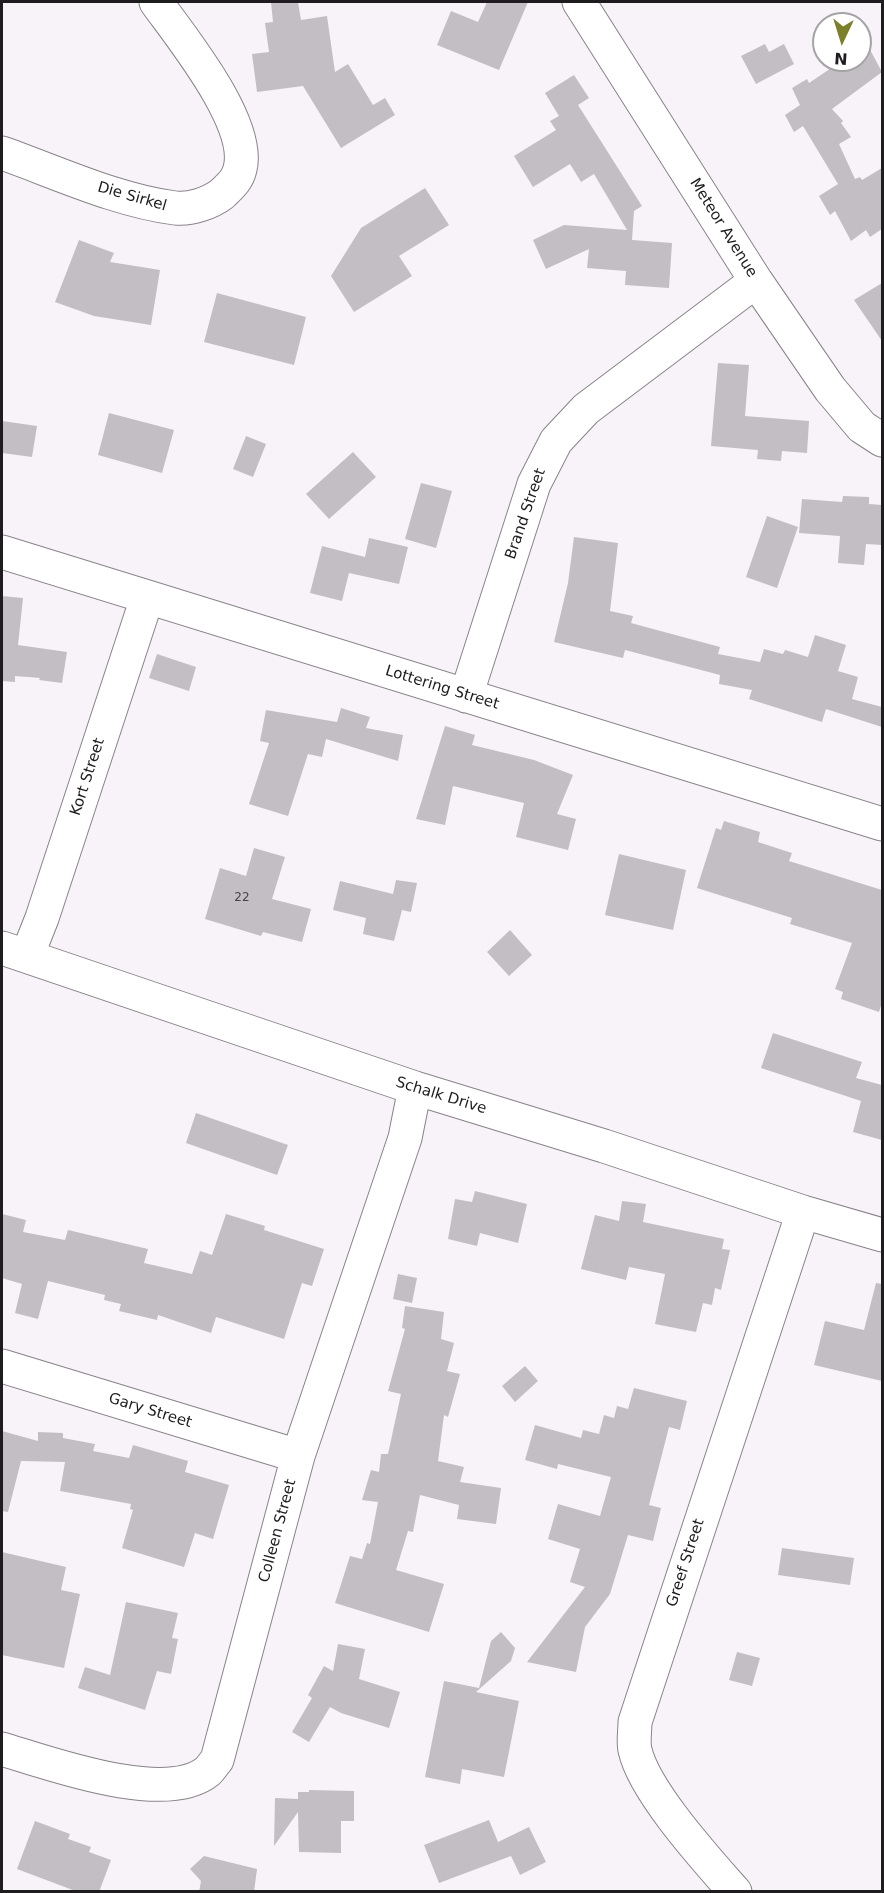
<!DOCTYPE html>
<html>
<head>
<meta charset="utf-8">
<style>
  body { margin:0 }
  #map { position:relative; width:884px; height:1893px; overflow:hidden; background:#f8f3f9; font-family:"DejaVu Sans",sans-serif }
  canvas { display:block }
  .frame { position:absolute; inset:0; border:3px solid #1e1c1e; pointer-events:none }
  .north { position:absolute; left:812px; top:12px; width:60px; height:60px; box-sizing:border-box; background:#fff; border:2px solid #a5a4a5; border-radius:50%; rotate:184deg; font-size:16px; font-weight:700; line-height:24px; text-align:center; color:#1e1c1e }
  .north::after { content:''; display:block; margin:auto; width:21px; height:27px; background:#7c8029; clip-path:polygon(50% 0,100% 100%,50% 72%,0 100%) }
</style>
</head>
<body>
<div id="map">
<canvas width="884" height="1893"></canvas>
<div class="frame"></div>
<div class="north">N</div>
</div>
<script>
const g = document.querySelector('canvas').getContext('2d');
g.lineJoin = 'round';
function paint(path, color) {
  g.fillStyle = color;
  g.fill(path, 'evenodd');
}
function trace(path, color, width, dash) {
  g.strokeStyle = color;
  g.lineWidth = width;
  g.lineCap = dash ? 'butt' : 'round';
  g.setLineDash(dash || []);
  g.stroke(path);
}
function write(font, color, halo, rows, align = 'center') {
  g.font = font + ' "DejaVu Sans",sans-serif';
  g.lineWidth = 4.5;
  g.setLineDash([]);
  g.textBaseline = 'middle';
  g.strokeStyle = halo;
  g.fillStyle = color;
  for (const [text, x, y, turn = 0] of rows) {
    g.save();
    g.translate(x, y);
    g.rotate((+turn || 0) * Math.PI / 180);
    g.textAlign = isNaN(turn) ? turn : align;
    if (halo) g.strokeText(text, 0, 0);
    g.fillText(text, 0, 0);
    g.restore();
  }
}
paint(new Path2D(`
  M271,2H298L301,20L327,16L335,72L348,64L373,105L385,98L395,115L341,148L303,86L257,92L252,54L269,52L265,23L273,22Z
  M487,2H528L499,70L437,45L451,11L478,22Z
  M765,44L769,52L784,44L794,64L756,84L741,56Z
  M867,44L882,72L832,109L843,121L841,123L851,137L839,144L855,179L860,177L862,180L882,168V229L870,237L866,230L851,241L835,211L830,215L819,196L838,184L803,126L794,132L785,115L800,105L792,88L807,79L809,83L843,60H860V49Z
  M574,75L589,98L578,105L642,206L634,211L632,240L672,243L669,288L625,285L626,271L587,268L589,249L546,269L533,240L564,225L627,230L594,174L581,182L570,164L533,187L514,156L556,130L550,121L559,116L545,93Z
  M425,188L449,225L399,256L412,276L354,312L331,276L361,228Z
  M79,240L114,253L110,262L160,270L151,325L94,316L55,302Z
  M882,283V341L854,300Z
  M217,293L306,317L294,365L204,342Z
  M718,363L749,365L745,416L809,421L807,453L782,451L781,461L757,459L758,450L711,446Z
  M109,413L174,430L162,473L98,455Z
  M2,421L37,426L32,457L2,453Z
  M246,436L266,444L253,477L233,469Z
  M353,452L376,477L329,519L306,494Z
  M421,483L452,491L436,548L405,539Z
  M843,496L869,497V504L882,505V545L866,544L864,565L838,563L840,536L799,533L802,499L842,502Z
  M767,516L798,527L777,588L746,577Z
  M574,537L618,543L610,611L633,616L631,623L720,647L718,654L760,662L764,649L783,654L785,650L808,657L815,635L846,645L838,671L858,677L852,699L882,707V727L826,709L822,722L749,699L752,690L719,684L720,675L625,650L623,658L554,642L568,583Z
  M369,538L408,547L399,584L349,573L342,601L310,593L322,546L365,557Z
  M2,596L23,598L18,645L67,652L62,683L39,680L40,678L15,676V682L2,681Z
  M157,654L196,667L189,691L149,678Z
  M341,708L370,717L366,728L403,735L398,761L326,739L322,757L308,754L288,816L249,804L269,743L260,741L266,710L337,722Z
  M445,726L475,735L472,745L534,760L573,775L557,814L576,819L568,850L516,837L524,803L453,786L445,825L416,819Z
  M724,821L760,832L758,842L792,853L789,861L882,890V1002L879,1012L841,999L843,992L835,989L852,943L790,924L792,918L697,888L716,828L721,830Z
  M254,848L285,857L272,899L311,909L302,942L263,932L261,936L205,919L220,868L246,876Z
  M619,854L686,870L673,930L605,915Z
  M396,880L417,883L411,912L402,910L394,941L363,934L366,918L333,910L340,881L393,894Z
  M510,930L532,955L509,976L487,952Z
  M773,1033L862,1062L856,1078L882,1085V1140L853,1132L861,1101L761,1068Z
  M196,1113L288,1145L277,1175L186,1143Z
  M475,1191L527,1204L518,1243L480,1233L477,1246L448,1239L455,1199L472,1202Z
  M622,1201L646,1204L643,1222L724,1239L722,1249L730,1250L721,1290L715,1288L712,1305L703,1303L696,1332L655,1324L665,1274L629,1267L626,1280L581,1269L595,1215L619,1221Z
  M2,1214L26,1220L23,1232L65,1240L68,1230L148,1249L144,1263L192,1274L200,1251L212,1255L226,1214L265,1226L264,1230L324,1249L312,1286L302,1283L284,1339L216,1317L211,1333L158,1315L157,1320L119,1311L121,1304L104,1300L105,1295L48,1281L38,1319L15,1313L22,1284L2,1278Z
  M398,1274L417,1278L412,1303L393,1299Z
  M876,1283L882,1284V1381L814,1365L825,1321L864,1330Z
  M405,1306L444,1312L441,1339L454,1343L447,1371L460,1374L448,1417L444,1415L438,1461L464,1467L460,1482L501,1488L496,1524L457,1519L459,1505L420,1495L413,1532L408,1531L396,1570L444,1584L429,1632L335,1603L350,1556L362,1559L367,1543L370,1544L378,1502L362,1500L371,1470L379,1472L381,1454H388L401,1394L388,1391L405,1329L402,1328Z
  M525,1366L538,1381L515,1402L502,1386Z
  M634,1388L687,1401L680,1430L669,1427L649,1505L661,1508L653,1541L628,1535L610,1594L585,1627L576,1672L527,1662L585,1587L570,1582L580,1549L548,1539L558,1504L600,1516L611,1477L558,1464L557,1469L525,1460L535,1425L581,1438L583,1430L599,1434L604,1415L614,1418L617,1406L628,1409Z
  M2,1431L38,1441V1432L63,1433V1438L95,1444L93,1451L129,1458L133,1445L188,1461L185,1472L229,1485L213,1539L195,1533L184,1567L122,1548L133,1510L130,1509L131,1504L60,1491L65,1462L21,1461L8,1512L2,1511Z
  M782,1548L854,1558L850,1585L778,1575Z
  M2,1552L66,1567L61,1590L80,1594L64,1668L2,1655Z
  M126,1602L178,1613L172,1638L178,1639L171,1674L157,1671L145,1710L78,1688L85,1667L110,1675Z
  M501,1632L515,1648L511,1661L476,1692L519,1701L504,1777L462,1769L460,1784L425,1777L444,1681L479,1688L491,1641Z
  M338,1644L365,1649L359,1679L400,1692L389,1728L341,1713L330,1707L309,1742L292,1732L312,1698L308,1695L324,1666L333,1671Z
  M737,1652L760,1658L752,1686L729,1680Z
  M309,1790L354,1791V1821H341V1853L299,1852L298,1812L274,1846L275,1798L298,1799V1792H309Z
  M489,1820L498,1842L529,1827L546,1862L520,1875L511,1856L439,1883L424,1845Z
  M35,1821L70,1834L68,1839L91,1847L89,1852L111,1860L99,1892H78L17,1869Z
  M204,1856L257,1869L254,1892H199L201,1881L190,1869Z`), '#c3bec4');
const minor = new Path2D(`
  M579,2L756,281L830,389L862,427L882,440
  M2,153C56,172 118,201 175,208C190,210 210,203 222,194C230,186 237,181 240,169C252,124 182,38 156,2
  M2,552L882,824
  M466,696L534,484L556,441L586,409L756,281
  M2,948L415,1088L604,1146L803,1212L882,1235
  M27,956L42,918L147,598
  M2,1366L298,1456
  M2,1749C49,1763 166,1806 208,1771C211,1768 214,1763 217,1760L298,1456L405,1138L415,1088
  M735,1892C706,1859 644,1791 635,1750C633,1742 635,1731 635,1722L803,1212`);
trace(minor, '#888389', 35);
trace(minor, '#fff', 33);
write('12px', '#474448', null, [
  ["22",242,898]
]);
write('15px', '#1e1c1e', '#fff', [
  ["Die Sirkel",132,197,16],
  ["Meteor Avenue",723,228,58],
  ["Brand Street",526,514,-71],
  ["Lottering Street",442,688,17],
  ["Kort Street",88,777,-72],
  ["Schalk Drive",441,1096,17],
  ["Gary Street",150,1411,17],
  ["Colleen Street",278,1531,-75],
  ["Greef Street",686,1563,-72]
]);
</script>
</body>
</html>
